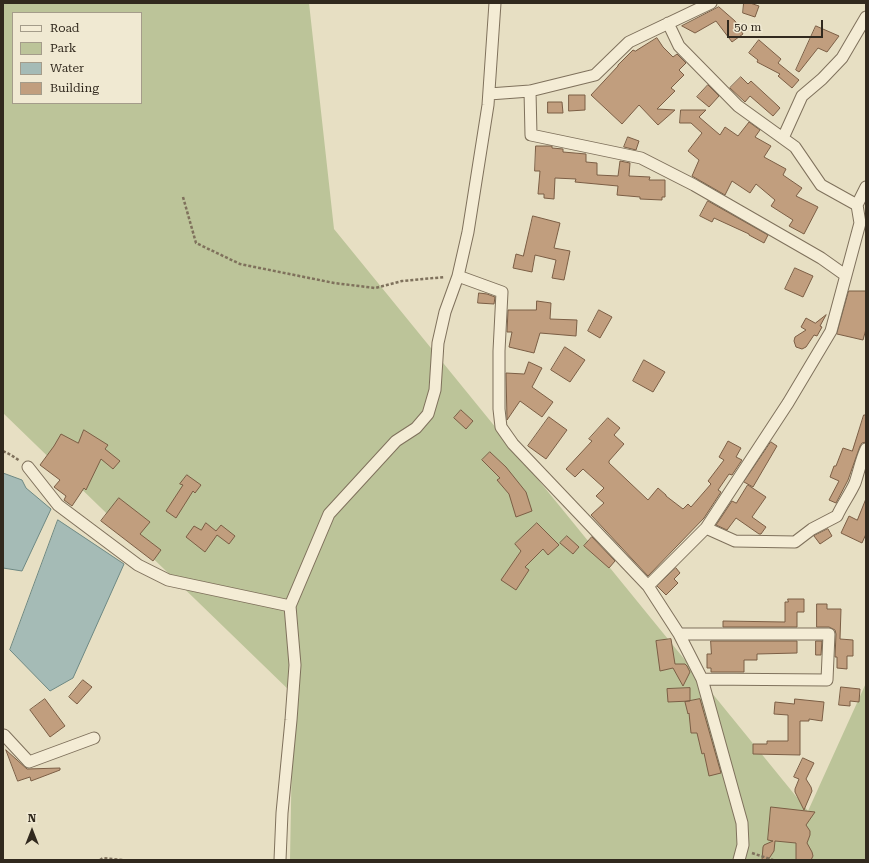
<!DOCTYPE html>
<html>
<head>
<meta charset="utf-8">
<style>
  body { margin:0 }
  #map { position:relative; width:869px; height:863px; overflow:hidden; background:#e7dfc3; font-family:"Roboto Serif",serif }
  canvas { display:block }
  .frame { position:absolute; inset:0; border:4px solid #31291e; pointer-events:none }
  .legend { position:absolute; left:12px; top:12px; width:130px; height:92px; box-sizing:border-box; background:#f0e9d2; border:1px solid #a49c8a; margin:0; padding:5px 7px; list-style:none; font-size:12px; color:#31291e }
  .legend li { display:flex; align-items:center; gap:8px; height:20px }
  .legend b { width:20px; border:1px solid #a49c8a }
  .north { position:absolute; left:12px; top:811px; width:40px; height:40px; -webkit-text-stroke:3px #f0e9d2; paint-order:stroke; rotate:0deg; font-size:11px; font-weight:700; line-height:16px; text-align:center; color:#31291e }
  .north::after { content:''; display:block; margin:auto; width:14px; height:18px; background:#31291e; clip-path:polygon(50% 0,100% 100%,50% 72%,0 100%) }
  .scale { position:absolute; left:727px; top:20px; width:96px; height:18px; box-sizing:border-box; border:2px solid #31291e; border-top:0; padding-left:5px; font-size:12px; line-height:14px; white-space:nowrap; color:#31291e; -webkit-text-stroke:3px #f0e9d2; paint-order:stroke }
</style>
</head>
<body>
<div id="map">
<canvas width="869" height="863"></canvas>
<div class="frame"></div>
<ul class="legend">
<li><b style="height:5px;background:#f4ecd5"></b>Road</li>
<li><b style="height:11px;background:#bcc499"></b>Park</li>
<li><b style="height:11px;background:#a5bbb6"></b>Water</li>
<li><b style="height:11px;background:#c19e7e"></b>Building</li>
</ul>
<div class="north">N</div>
<div class="scale">50 m</div>
</div>
<script>
const g = document.querySelector('canvas').getContext('2d');
g.lineJoin = 'round';
function paint(path, color) {
  g.fillStyle = color;
  g.fill(path, 'evenodd');
}
function trace(path, color, width, dash) {
  g.strokeStyle = color;
  g.lineWidth = width;
  g.lineCap = dash ? 'butt' : 'round';
  g.setLineDash(dash || []);
  g.stroke(path);
}
paint(new Path2D(`
  M3,3H309L334,229L808,811L866,683V860H290L293,694L3,413ZM13,13H141V103H13Z`), '#bcc499');
const water = new Path2D(`
  M3,473L22,480L26,488L51,509L22,571L3,568Z
  M58,520L124,564L73,678L50,691L10,650Z`);
paint(water, '#a5bbb6');
trace(water, '#6d8883', 1);
const building = new Path2D(`
  M744,3H750L759,6L755,17L743,13Z
  M719,7L735,21L743,34L732,42L716,21L695,33L682,26Z
  M816,26L839,36L827,52L818,48L799,72L796,70Z
  M657,38L663,47L673,57L677,54L686,63L679,70L684,75L671,88L675,91L657,109L675,110L658,125L639,105L622,124L591,95L618,66V65L633,50L635,51Z
  M759,40L781,59L778,63L799,80L792,88L778,76L780,74L757,62L758,60L749,53Z
  M741,77L748,84L751,81L778,106L780,108L773,116L750,96L745,102L730,88Z
  M708,85L719,96L709,107L697,97Z
  M569,95H585V110L569,111Z
  M548,102H562L563,113H548Z
  M681,110H706L699,117L720,135L725,127L738,136L749,122L760,130L755,137L771,146L764,157L786,169L783,175L802,188L796,196L818,207L804,234L789,226L793,220L771,206L775,200L756,184L750,193L732,181L725,195L692,176L699,160L688,151L702,133L691,123H680Z
  M628,137L639,141L636,150L624,147Z
  M536,146H552V148L563,149V152L586,154V162L597,163V175L618,176L620,161L630,163L629,176L650,177L649,180H665V197H662V200L640,199V197L617,195L618,186L575,182L576,179L555,178L554,199L544,198V194H538L540,171H535Z
  M708,201L768,235L764,243L749,235V234L714,218L712,222L700,216Z
  M533,216L560,223L554,248L570,251L564,280L552,278L556,260L535,255L532,272L513,268L516,254L523,256Z
  M795,268L813,276L803,297L785,289Z
  M849,291H866V329L863,340L837,334Z
  M479,293L487,294L495,297L494,304L478,303Z
  M537,301L551,303L550,319L577,320L576,336L540,333L534,353L509,347L512,332H507L508,310H536Z
  M599,310L612,317L600,338L588,331Z
  M826,315L820,326L822,327L817,336L814,335L806,347L802,349L796,347L794,341L795,337L806,330L801,327L806,318L815,323Z
  M565,347L585,360L570,382L551,370Z
  M644,360L665,372L653,392L633,381Z
  M529,362L542,368L532,387L553,402L542,417L520,401L507,420L506,373L524,374Z
  M461,410L473,421L466,429L454,418Z
  M864,415H866V442L862,443L860,446L848,480L836,503L829,500L839,481L830,477L834,466H836L843,448L852,451Z
  M549,417L567,430L546,459L528,446Z
  M608,418L620,428L614,435L624,444L609,461V463L648,500L658,488L666,495V496L683,509L688,504L691,507L711,484L708,481L724,460L719,457L728,441L741,448L736,457L742,460L732,475L729,474L718,490L721,492L704,518L648,576L591,515L604,503L596,496L604,488L583,469L575,477L566,469L592,441L589,439Z
  M84,430L108,445L105,449L120,461L113,469L101,459L86,490L84,488L72,506L64,500L66,496L54,487L60,480L40,465L54,446L61,434L78,443Z
  M771,442L777,446L753,487L744,482Z
  M490,452L506,467L526,492L532,511L516,517L509,494L497,480L500,478L482,460Z
  M187,475L201,485L195,493L193,491L176,518L166,511L183,485L180,484Z
  M748,485L766,497L752,517L766,527L761,534H759L736,518L727,530L716,525L732,501L736,503Z
  M119,498L150,522L140,534L161,550L153,561L101,521Z
  M866,499V534L862,543L841,533L849,516L857,520Z
  M206,523L216,531L221,525L235,536L229,544L217,535L205,552L186,537L194,526L201,530Z
  M537,523L559,545L548,555L543,549L525,567L529,570L516,590L501,580L521,551L515,544Z
  M828,529L832,536L820,544L814,536Z
  M567,536L579,547L573,554L560,543Z
  M592,537L615,561L609,568L584,546Z
  M676,568L680,573L674,579L678,583L666,595L657,586Z
  M788,599H804V612H797V627H723V621L785,622V602H788Z
  M817,604H827V609H841L840,639L853,640V656H847V669L837,668V657H835L836,634L835,630L829,627H817Z
  M671,639L675,664H685L687,666L690,672L683,686L673,668L660,671L656,641Z
  M711,641H797V653L757,654V660H744V672H711V668H707V654H711Z
  M816,641H822L821,655H816Z
  M83,680L92,687L77,704L69,697Z
  M841,687L860,689L859,702L850,701V706L839,705Z
  M690,688V701L668,702L667,689Z
  M45,699L65,726L50,737L30,710Z
  M700,699L721,773L709,776L704,753L702,754L697,733H691L689,713L688,714L685,702Z
  M795,699L824,702L822,721L809,719V721H800V755L753,754V744H767V741H788V715L774,714L775,702L794,704Z
  M6,750L27,769L60,768V770L31,781L30,777L18,781Z
  M803,758L814,763L806,779L811,787L812,791L804,810L795,792V789L799,779L794,777Z
  M771,807L815,812L806,825L810,831V835L807,843L812,852L813,856L811,860H796V843L775,841L774,851L768,860H762L763,847L764,845L773,841L768,840Z`);
paint(building, '#c19e7e');
trace(building, '#7b5e45', 1);
const minor = new Path2D(`
  M530,91L531,135L641,158L694,185L821,258L845,275
  M489,94L530,91L595,75L629,42L711,3
  M783,138L802,96L822,79L842,58L866,17
  M857,205L866,187
  M458,276L502,292L499,351V409L501,427L513,444L648,586L706,528L788,403L831,331L860,223L857,205L821,185L795,147L738,106L679,46L668,23
  M28,467L58,505L138,565L168,580L290,606
  M706,528L735,541L795,542L812,529L837,516C842,505 850,494 855,483C859,471 861,460 866,449
  M648,586L679,634L702,679L742,823L743,845L739,860
  M679,634H829L827,680L702,679
  M3,736L4,735L29,762L94,738
  M280,860L282,813L291,720L295,665L290,606L329,514L396,441L416,428L428,414L435,390L438,343L445,312L458,276L468,232L488,105L495,3`);
trace(minor, '#7f715c', 13);
trace(new Path2D(`
  M183,197L196,243L240,264L334,283L375,288L402,281L445,277
  M3,451L11,455L20,461
  M752,853L773,860
  M100,860L103,858L123,860`), '#7f715c', 2.5, [3, 2]);
trace(minor, '#f4ecd5', 11);
</script>
</body>
</html>
